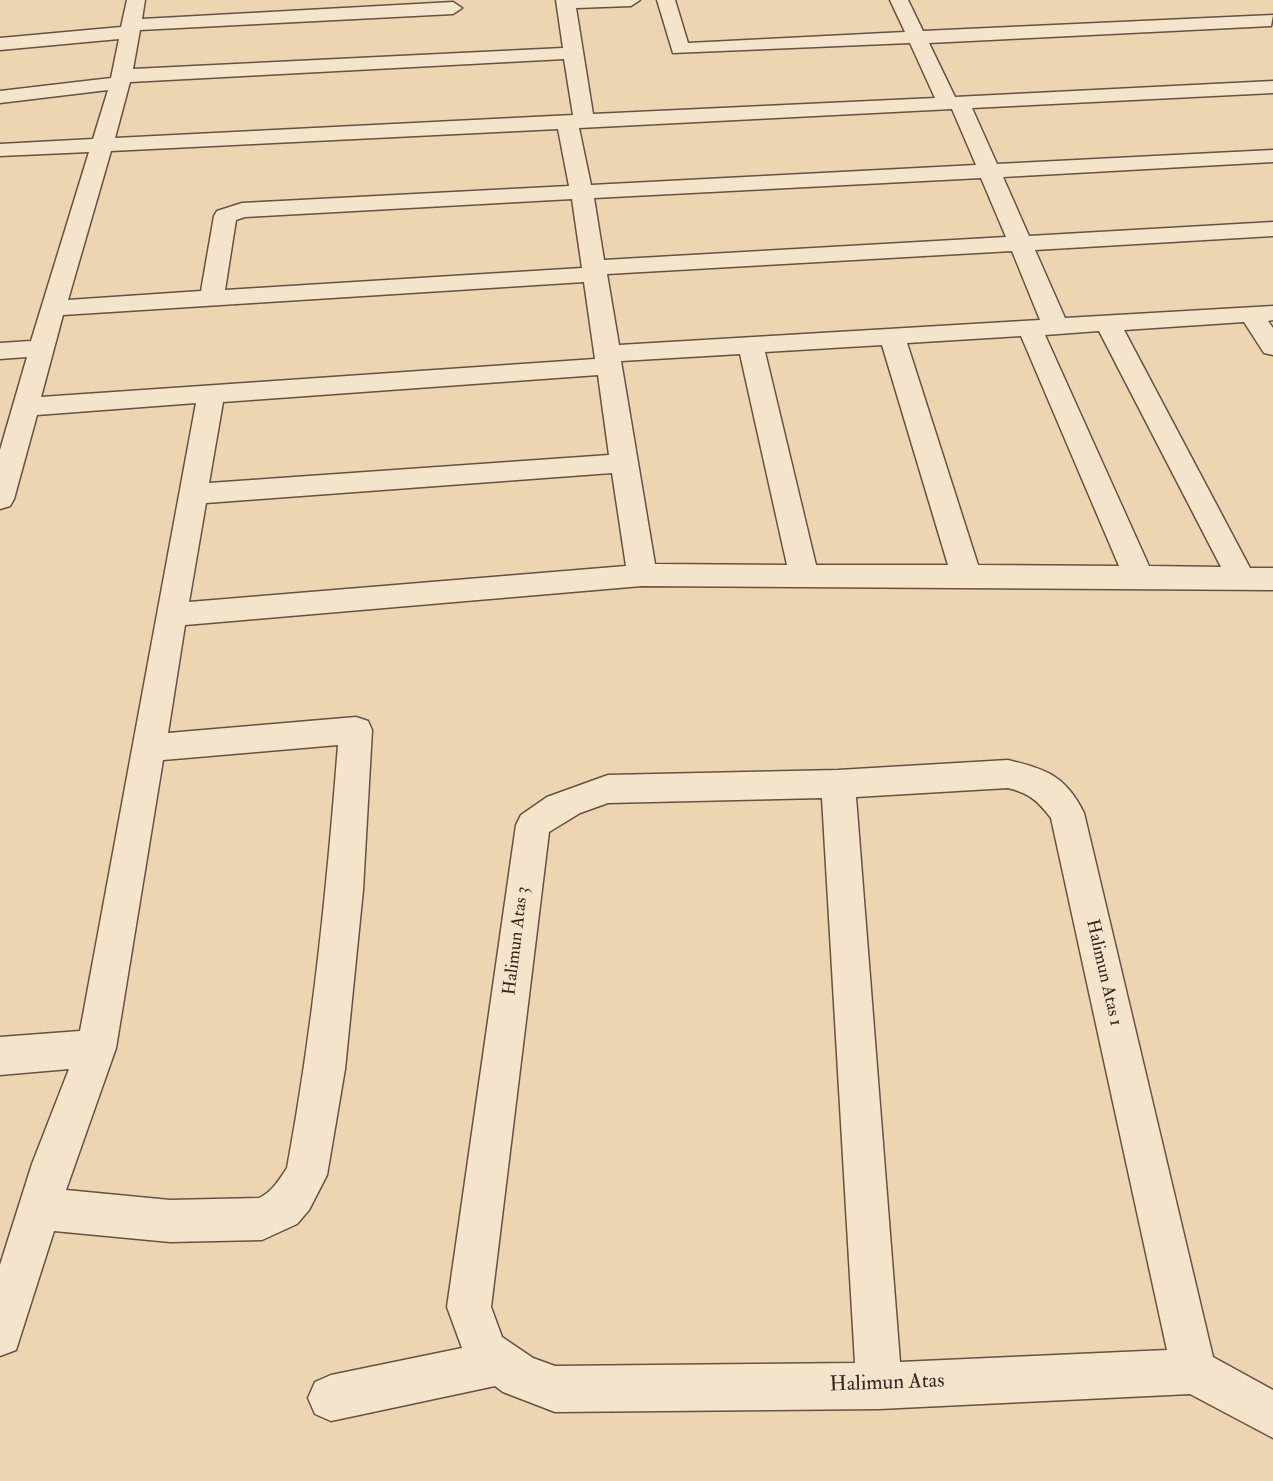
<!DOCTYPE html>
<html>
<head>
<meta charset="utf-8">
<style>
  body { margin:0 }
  canvas { display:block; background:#eed5b1 }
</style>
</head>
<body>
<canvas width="1273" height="1481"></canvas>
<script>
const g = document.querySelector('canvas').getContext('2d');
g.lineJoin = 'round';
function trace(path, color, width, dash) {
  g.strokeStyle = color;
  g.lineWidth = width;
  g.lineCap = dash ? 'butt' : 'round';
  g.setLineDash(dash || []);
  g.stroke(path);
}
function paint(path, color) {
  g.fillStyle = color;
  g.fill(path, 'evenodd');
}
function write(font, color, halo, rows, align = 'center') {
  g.font = font + ' "IM FELL Double Pica",serif';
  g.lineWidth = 6;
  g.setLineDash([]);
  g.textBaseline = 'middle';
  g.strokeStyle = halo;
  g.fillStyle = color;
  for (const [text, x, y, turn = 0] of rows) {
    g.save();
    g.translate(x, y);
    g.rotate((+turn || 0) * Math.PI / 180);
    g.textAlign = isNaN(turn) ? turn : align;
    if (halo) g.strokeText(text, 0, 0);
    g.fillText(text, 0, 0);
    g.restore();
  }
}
const street = new Path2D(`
  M127,0H145L142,19L453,2L462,8L453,14L140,30L133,69L563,48L556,0H640L631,6L576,8L593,114L935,98L910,43L673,53L657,0H675L688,43L905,32L890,0H908L923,31L1273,15L1271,26L929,43L955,97L1273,81V93L972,108L997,164L1273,150V162L1003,177L1029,236L1273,222V236L1035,250L1065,318L1273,306V320L1268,321L1273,328V355L1264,353L1244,322L1124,330L1250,568H1273V590L642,586L185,625L168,733L356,717L368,721L372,730L363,890L345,1069L327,1175L309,1210L297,1224L262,1240L170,1242L54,1231L16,1350L0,1356V1265L32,1164L69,1069L0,1075V1037L80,1031L196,403L37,415L14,499L10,506L0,509V450L27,357L0,359V343L31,341L89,152L0,156V144L93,139L108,90L0,103V91L111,78L119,39L0,50V38L121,27ZM564,59L573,115L115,138L130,82ZM952,109L976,165L591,185L579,128ZM558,129L569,186L242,203L217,211L214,216L201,291L68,300L111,151ZM981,178L1006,237L604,260L594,198ZM572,199L582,268L225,290L236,220L245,217ZM1012,251L1040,320L619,345L607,274ZM584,282L595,359L41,397L63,315ZM1099,331L1221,567L1149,566L1045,335ZM1021,336L1119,566L978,565L907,343ZM882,345L948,565H816L765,352ZM740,354L787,565L655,564L621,361ZM598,375L609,455L209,483L223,402ZM612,473L626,566L189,602L206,503ZM338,745C327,887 313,1028 287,1168C279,1180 272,1192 259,1198L170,1200L66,1190L116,1048L163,760Z
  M1008,760C1046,769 1066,776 1084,813L1213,1357L1273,1390V1438L1190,1394L879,1409L555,1412L503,1392L495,1386L331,1421L315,1414L308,1398L315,1382L331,1375L462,1348L447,1307L516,825L521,815L547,797L608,775L838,770ZM1008,788C1029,793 1038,801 1051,818L1167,1350L900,1362L856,797ZM822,798L855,1363L555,1366L533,1358L502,1337L491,1307L549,832L580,813L608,803Z`);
trace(street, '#645244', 3);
paint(street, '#f4e4cc');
write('18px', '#36271f', '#f4e4cc', [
  ["Halimun Atas 3",517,941,-83],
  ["Halimun Atas 1",1103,973,77]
]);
write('21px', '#36271f', '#f4e4cc', [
  ["Halimun Atas",887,1384,-2]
]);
</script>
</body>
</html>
